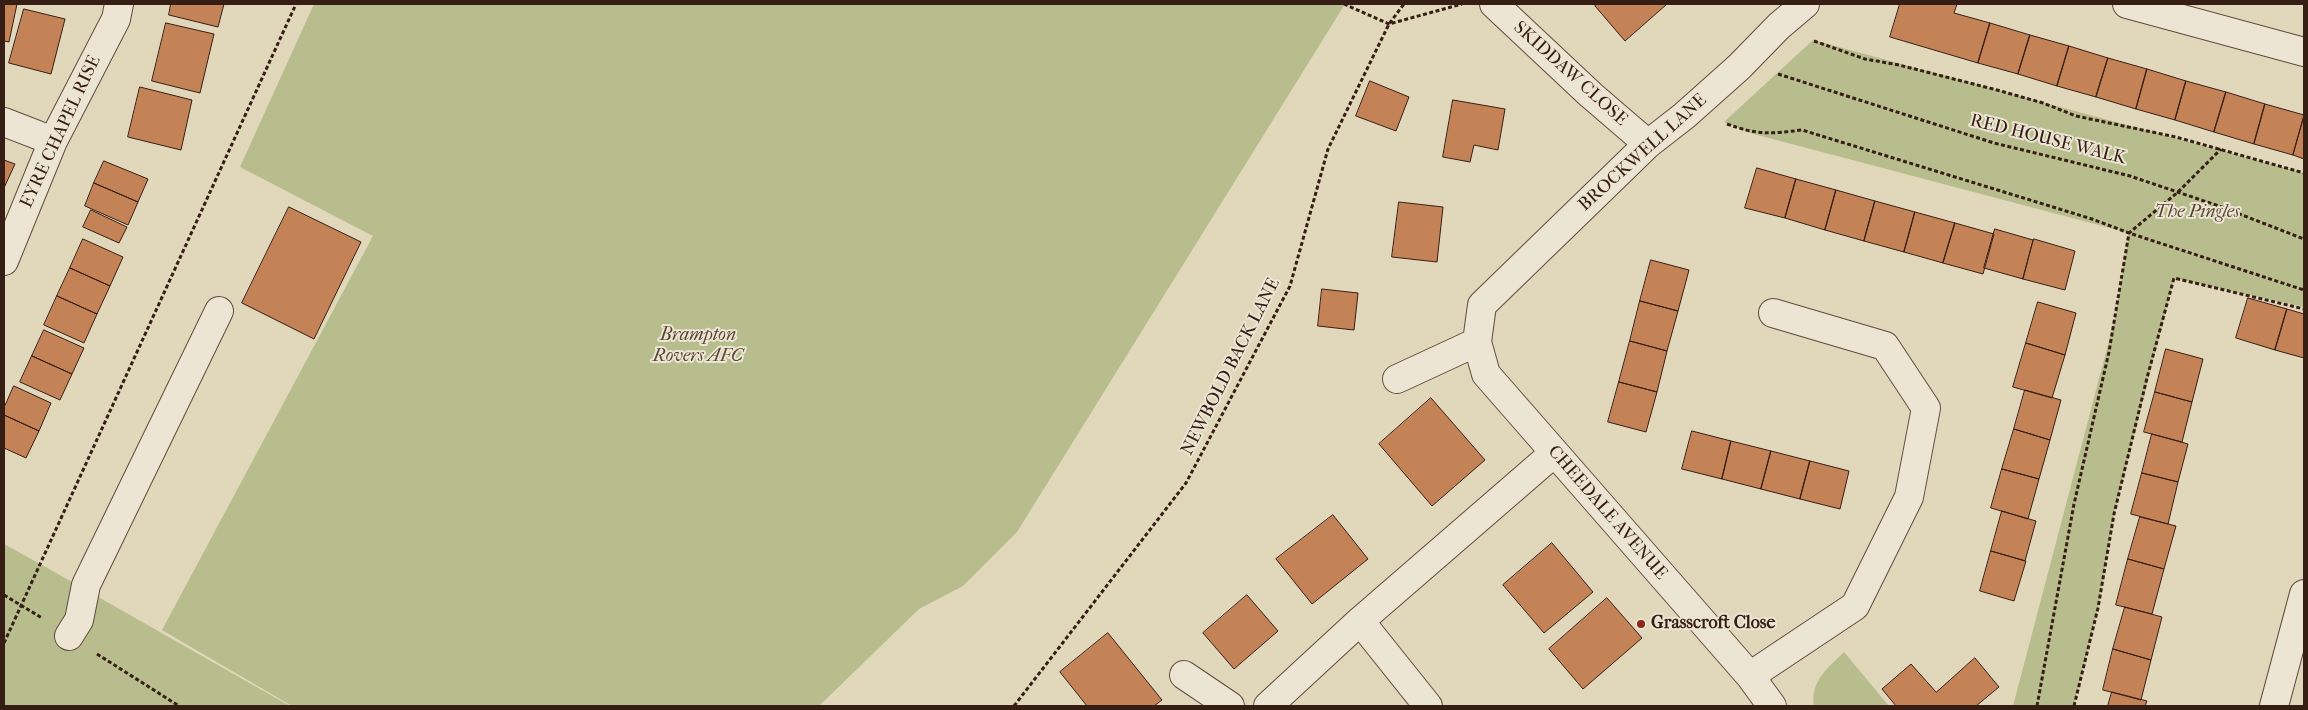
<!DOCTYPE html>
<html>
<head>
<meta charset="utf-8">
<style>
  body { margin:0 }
  #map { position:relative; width:2308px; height:710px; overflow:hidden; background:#e1d7bb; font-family:"IM FELL French Canon",serif }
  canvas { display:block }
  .frame { position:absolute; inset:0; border:5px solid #371e15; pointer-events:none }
</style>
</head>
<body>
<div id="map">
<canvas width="2308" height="710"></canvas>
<div class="frame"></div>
</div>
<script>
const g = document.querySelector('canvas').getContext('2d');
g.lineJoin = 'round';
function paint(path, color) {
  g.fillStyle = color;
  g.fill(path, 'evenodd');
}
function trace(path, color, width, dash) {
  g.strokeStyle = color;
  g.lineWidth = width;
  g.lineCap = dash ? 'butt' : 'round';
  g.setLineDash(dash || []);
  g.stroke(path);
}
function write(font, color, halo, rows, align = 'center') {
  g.font = font + ' "IM FELL French Canon",serif';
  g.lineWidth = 4;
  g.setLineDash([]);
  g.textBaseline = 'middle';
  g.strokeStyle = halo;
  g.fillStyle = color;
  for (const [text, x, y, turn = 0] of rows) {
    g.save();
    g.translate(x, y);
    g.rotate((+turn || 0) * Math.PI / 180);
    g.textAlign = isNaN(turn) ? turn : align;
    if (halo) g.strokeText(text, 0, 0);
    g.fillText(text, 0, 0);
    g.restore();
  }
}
paint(new Path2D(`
  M314,4H1345L1017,532L963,586L919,609L819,706H292L162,630L373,236L240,167Z
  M1813,40L2304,173V307L2174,278L2114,514L2098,608L2074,706H2013L2115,318L2129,233L1750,133L1724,122Z
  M4,544L42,565L290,706H4Z
  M1844,652L1889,706H1814C1810,681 1828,668 1844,652Z`), '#b7bd8d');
const building = new Path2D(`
  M4,4H17L9,42L4,41Z
  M171,4H224L218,27L169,15Z
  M1598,4H1667L1625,41L1595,6Z
  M1900,4H1957L1954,13L1990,23L1978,63L1890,37Z
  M24,9L65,19L51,74L9,63Z
  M166,23L214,34L200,93L152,81Z
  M1990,23L2030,35L2018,74L1978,63Z
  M2030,35L2069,46L2057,86L2018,74Z
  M2069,46L2108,58L2096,97L2057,86Z
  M2108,58L2147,69L2136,109L2096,97Z
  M2147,69L2186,81L2175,120L2136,109Z
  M1370,81L1409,97L1396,131L1356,116Z
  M2186,81L2226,92L2214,132L2175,120Z
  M140,87L192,100L181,150L128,137Z
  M2226,92L2265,104L2254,144L2214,132Z
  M1453,100L1505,109L1498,150L1474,145L1470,162L1443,157Z
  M2265,104L2304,115L2293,155L2254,144Z
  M2304,116V159L2293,155Z
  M4,160L15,164L4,188Z
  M104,161L148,179L138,202L94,183Z
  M1757,168L1796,179L1785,218L1745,208Z
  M1796,179L1836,190L1825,230L1785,218Z
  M94,183L138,202L128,225L85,206Z
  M1836,190L1875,201L1864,241L1825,230Z
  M1875,201L1915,212L1904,252L1864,241Z
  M1399,202L1443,207L1437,262L1392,257Z
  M289,207L361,242L314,339L242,303Z
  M91,210L127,227L119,243L83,227Z
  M1915,212L1955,223L1943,263L1904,252Z
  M1955,223L1994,234L1983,274L1943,263Z
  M1995,229L2033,240L2023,279L1984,268Z
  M83,239L123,257L110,286L70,268Z
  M2034,239L2075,251L2065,290L2023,279Z
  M1651,260L1689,270L1678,311L1640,301Z
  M70,268L110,286L97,314L57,296Z
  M1322,289L1358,293L1354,330L1318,326Z
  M57,296L97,314L84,343L44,325Z
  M2248,298L2287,309L2275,350L2236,338Z
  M1640,301L1678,311L1667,351L1630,341Z
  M2038,302L2076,313L2065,355L2026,343Z
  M2287,309L2304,314V358L2275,350Z
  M44,330L84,348L72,374L32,356Z
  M1630,341L1667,351L1657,392L1619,382Z
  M2026,343L2065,355L2052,398L2013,387Z
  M2166,349L2203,359L2192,402L2155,392Z
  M32,356L72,374L60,400L20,382Z
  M1619,382L1657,392L1646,432L1608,422Z
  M14,386L51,403L39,431L4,415V408Z
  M2025,390L2061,400L2050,440L2014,429Z
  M2155,392L2192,402L2182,442L2144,432Z
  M1431,398L1485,460L1432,506L1379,444Z
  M4,415L39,431L26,458L4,448Z
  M2014,429L2050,440L2039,479L2002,469Z
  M1692,431L1731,441L1722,479L1682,469Z
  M2152,434L2188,444L2178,482L2142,473Z
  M1731,441L1771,451L1761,489L1722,479Z
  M1771,451L1810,461L1800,499L1761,489Z
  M1810,461L1849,471L1840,509L1800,499Z
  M2002,469L2039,479L2028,519L1991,508Z
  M2142,473L2178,482L2168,524L2131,514Z
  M2002,511L2036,521L2025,561L1991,551Z
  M1333,515L1368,559L1312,604L1276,559Z
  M2140,517L2176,526L2164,569L2128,559Z
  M1552,543L1593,592L1544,633L1503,585Z
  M1991,551L2026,561L2014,601L1980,591Z
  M2128,559L2164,569L2152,614L2116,605Z
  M1247,595L1278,631L1234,669L1203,633Z
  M1607,598L1642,638L1583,689L1549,649Z
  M2125,607L2162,617L2151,660L2113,649Z
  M1108,633L1162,700L1154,706H1087L1060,672Z
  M2113,649L2151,660L2141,700L2103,690Z
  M1975,658L1999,687L1976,706H1896L1882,689L1911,664L1936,692Z
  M2112,692L2147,701L2145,706H2108Z`);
paint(building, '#c48257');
trace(building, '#371e15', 1);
const minor = new Path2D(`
  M1494,4L1591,95L1648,144
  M2127,4L2304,52
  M4,122L53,141
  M4,261L53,141L116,19L119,4
  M1397,379L1477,342
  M1360,621L1428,706
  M69,636L79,620L86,585L219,311
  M1184,675L1230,706
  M1750,676L1855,606L1909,497L1926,408L1885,346L1773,313
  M1268,706L1360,621L1554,453
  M1772,706L1750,676L1486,374L1477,342L1482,305L1648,144L1684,116L1739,67L1779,26L1805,4
  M2274,706L2304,594`);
trace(minor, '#624c3e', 30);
trace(new Path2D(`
  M1344,4L1389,24L1462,4
  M1814,41L1865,59L1899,65L1997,90L2043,103L2076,116L2176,137L2304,173
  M1778,74L1994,143L2130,176L2219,206L2304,239
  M1727,124C1757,135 1770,134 1802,130L2092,219L2129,233L2304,290
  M4,595L42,618
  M4,643L296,4
  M97,654L179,706
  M1014,706L1186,483L1290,286L1328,149L1389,24L1404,4
  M2037,706L2074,504L2109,352L2129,233L2178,192L2221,149
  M2074,706L2098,608L2114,514L2147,378L2174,278L2304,309`), '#371e15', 3, [4, 2.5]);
trace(minor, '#ece5d3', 28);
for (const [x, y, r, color] of [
  [1641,624,5,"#8f2418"]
]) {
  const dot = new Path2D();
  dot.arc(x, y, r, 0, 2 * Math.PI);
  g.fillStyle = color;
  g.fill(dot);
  trace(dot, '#ece5d3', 2);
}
write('18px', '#371e15', '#ece5d3', [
  ["SKIDDAW CLOSE",1570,74,42],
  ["EYRE CHAPEL RISE",61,132,-65],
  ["RED HOUSE WALK",2048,140,14],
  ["BROCKWELL LANE",1643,153,-42],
  ["NEWBOLD BACK LANE",1231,367,-63],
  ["CHEEDALE AVENUE",1607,513,49]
]);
write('italic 18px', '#574633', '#ece5d3', [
  ["The Pingles",2197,213],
  ["Brampton",698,336],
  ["Rovers AFC",698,357]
]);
write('bold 18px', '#371e15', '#ece5d3', [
  ["Grasscroft Close",1651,624]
], 'left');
</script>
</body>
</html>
